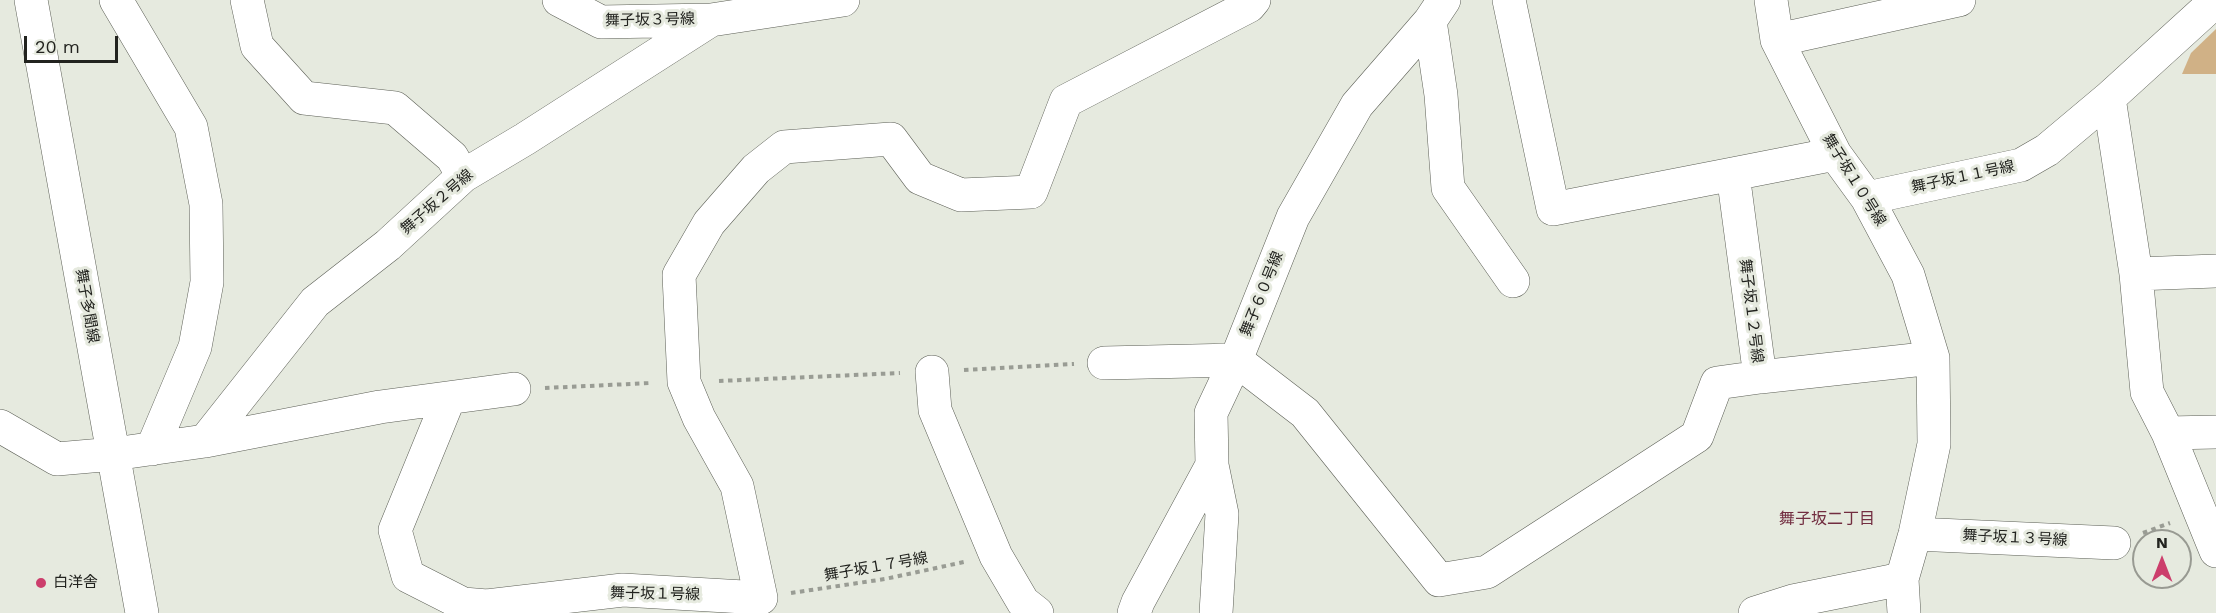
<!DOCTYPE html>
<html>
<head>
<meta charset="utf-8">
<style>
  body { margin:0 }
  #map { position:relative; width:2216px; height:613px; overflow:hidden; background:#e6eadf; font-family:"Work Sans",sans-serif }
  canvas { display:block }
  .north { position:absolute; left:2132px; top:529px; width:60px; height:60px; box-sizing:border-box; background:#e6eadf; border:2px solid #989a92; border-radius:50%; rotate:0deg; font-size:16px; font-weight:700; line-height:24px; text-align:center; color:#22231f }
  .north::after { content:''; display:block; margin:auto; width:21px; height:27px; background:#cc3e6c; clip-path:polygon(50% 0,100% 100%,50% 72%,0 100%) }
  .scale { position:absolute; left:24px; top:36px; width:94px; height:27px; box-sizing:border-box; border:3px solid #22231f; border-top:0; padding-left:8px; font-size:18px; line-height:21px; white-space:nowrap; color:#22231f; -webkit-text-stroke:4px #e6eadf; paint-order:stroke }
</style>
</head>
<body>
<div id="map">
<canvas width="2216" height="613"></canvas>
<div class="north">N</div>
<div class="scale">20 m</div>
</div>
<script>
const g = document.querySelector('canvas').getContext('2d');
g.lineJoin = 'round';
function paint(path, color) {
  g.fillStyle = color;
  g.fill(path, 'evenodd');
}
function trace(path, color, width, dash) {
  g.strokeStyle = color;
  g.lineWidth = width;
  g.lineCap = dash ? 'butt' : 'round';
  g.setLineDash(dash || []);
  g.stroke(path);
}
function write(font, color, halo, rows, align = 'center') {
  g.font = font + ' "Work Sans","Noto Sans JP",sans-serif';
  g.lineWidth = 6;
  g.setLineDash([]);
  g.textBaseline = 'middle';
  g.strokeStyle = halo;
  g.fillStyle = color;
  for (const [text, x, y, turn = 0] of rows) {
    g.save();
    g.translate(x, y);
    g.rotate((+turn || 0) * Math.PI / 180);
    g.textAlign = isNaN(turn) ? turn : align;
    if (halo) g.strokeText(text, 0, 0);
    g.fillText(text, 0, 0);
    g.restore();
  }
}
paint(new Path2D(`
  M2216,29V74H2182L2191,53Z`), '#d0b186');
const minor = new Path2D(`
  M31,0L142,613
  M116,0L191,127L206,204L207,282L195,347L152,449
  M247,0L257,46L304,98L395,108L452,157L463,176
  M559,0L601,22L711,20
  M1509,0L1553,209L1733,174
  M1771,0L1777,40L1835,154L1867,198L1908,275L1933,358L1934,444L1915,534L1902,579L1904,613
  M2211,0L2209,7L2109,98L2136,274L2216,271
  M1430,21L1441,95L1448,188L1513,281
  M1777,40L1959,0
  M1835,154L1733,174L1760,377L1933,358
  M1867,198L2021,165L2047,150L2109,98
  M2136,274L2147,392L2168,433
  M1104,363L1236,360L1305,413L1439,580L1487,572L1697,436L1717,383L1760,377
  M932,372L935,410L996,556L1023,602L1037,613
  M449,398L395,530L408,576L463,604L487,606L623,590L761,598L737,486L699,418L684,382L679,275L709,223L756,169L784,147L891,139L920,178L961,195L1031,192L1066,101L1249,6L1254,0
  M0,426L57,459L114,454L205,441L315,302L388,245L463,176L525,139L711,20L843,0
  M2216,432L2168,433L2216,551
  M205,441L380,407L514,389
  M1212,465L1222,514L1216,613
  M1915,534L2114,543
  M1134,613L1138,602L1212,465L1211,413L1236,360L1293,217L1357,105L1430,21L1444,0
  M1755,613L1793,601L1902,579`);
trace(minor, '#5c5f56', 34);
trace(new Path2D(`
  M964,370L1074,364
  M719,381L900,373
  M545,388L651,383
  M2143,533L2170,523
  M791,593L885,579L964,562`), '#999c94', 4, [4.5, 4.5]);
trace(minor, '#fff', 33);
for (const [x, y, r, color] of [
  [41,583,6,"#cc3e6c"]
]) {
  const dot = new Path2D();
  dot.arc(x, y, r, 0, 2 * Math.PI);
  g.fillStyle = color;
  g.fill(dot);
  trace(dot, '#e6eadf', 2);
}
write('15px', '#22231f', '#e6eadf', [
  ["舞子坂３号線",650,20,-1],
  ["舞子坂１１号線",1963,177,-12],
  ["舞子坂１０号線",1854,180,58],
  ["舞子坂２号線",437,202,-41],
  ["舞子６０号線",1262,294,-68],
  ["舞子多聞線",87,306,80],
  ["舞子坂１２号線",1751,311,83],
  ["舞子坂１３号線",2015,538,3],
  ["舞子坂１７号線",876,567,-10],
  ["舞子坂１号線",655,594,1]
]);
write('15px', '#22231f', '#e6eadf', [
  ["白洋舎",53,583]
], 'left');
write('16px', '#722d40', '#e6eadf', [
  ["舞子坂二丁目",1827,519]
]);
</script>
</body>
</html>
